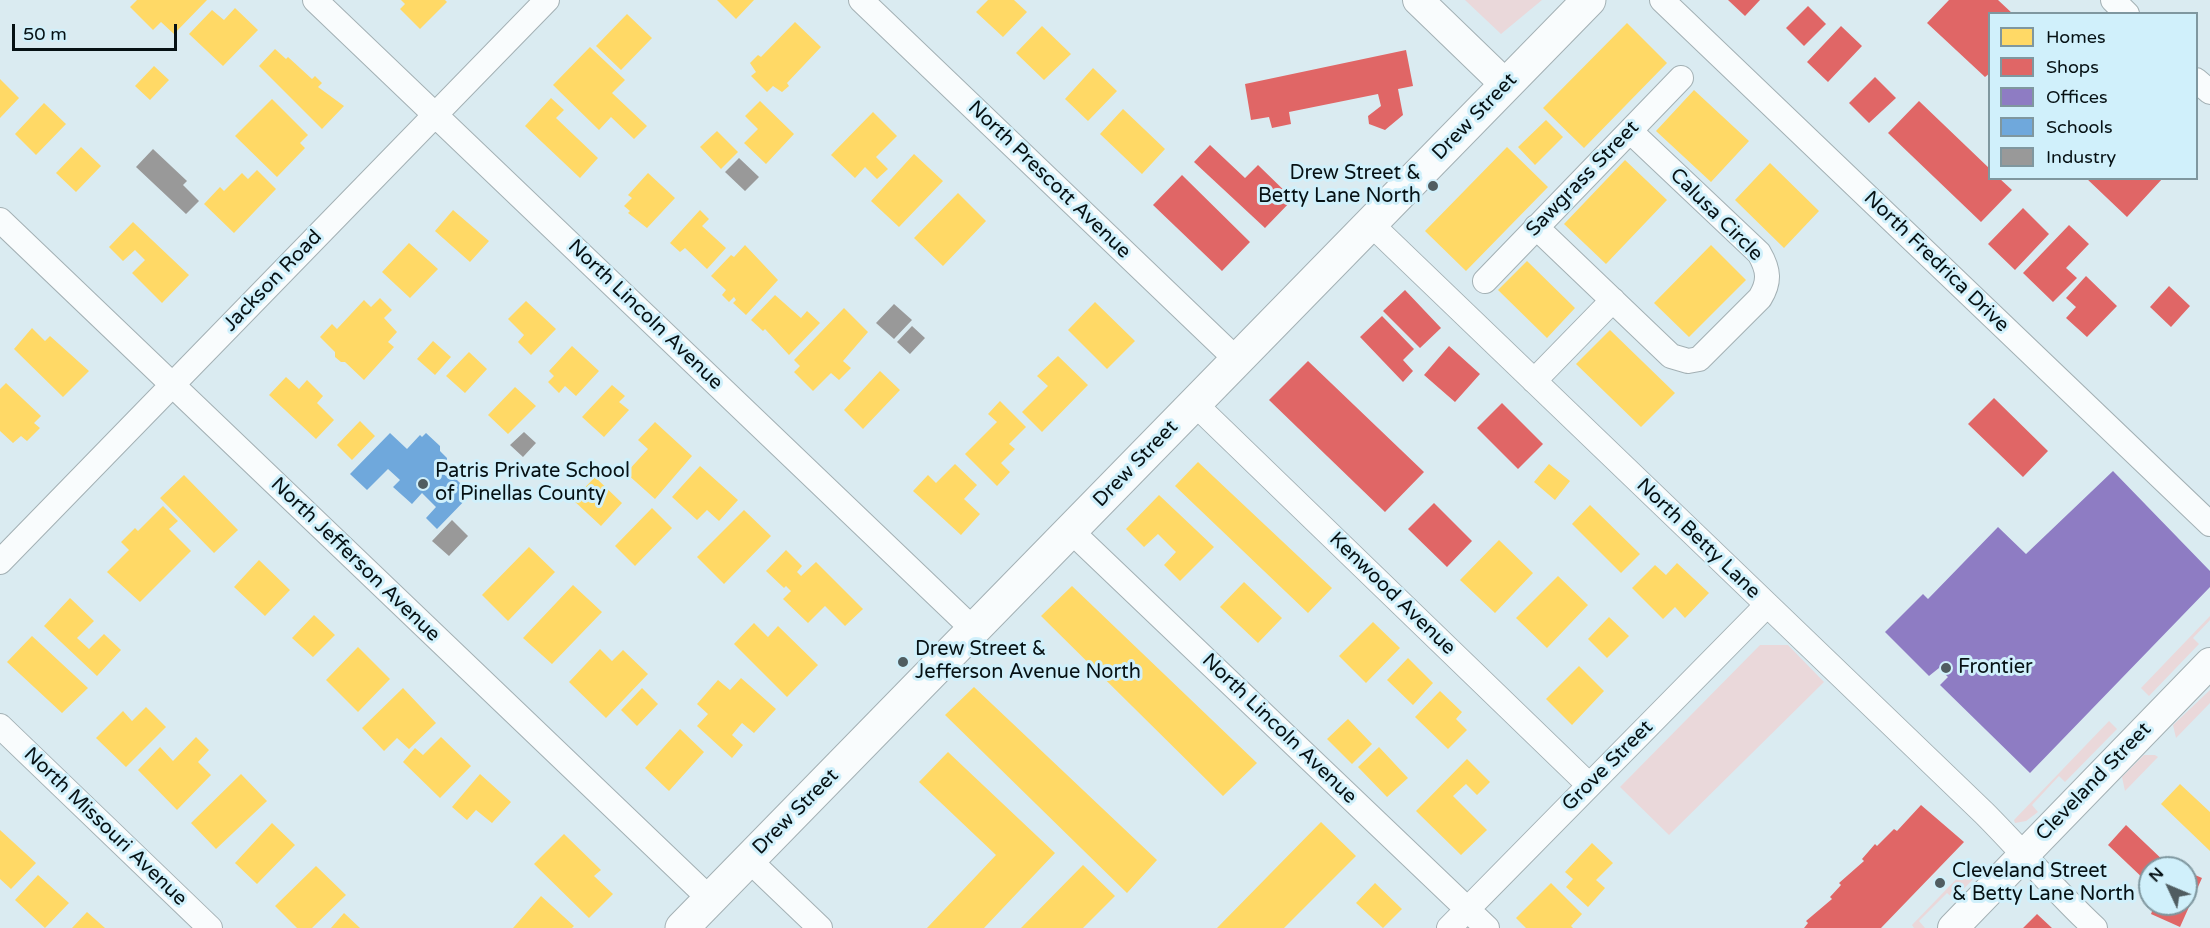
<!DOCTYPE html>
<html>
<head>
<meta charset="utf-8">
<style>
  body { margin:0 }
  #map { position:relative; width:2210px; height:928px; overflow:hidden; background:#daebf1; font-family:"Varela Round",sans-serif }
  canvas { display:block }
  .legend { position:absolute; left:1988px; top:12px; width:210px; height:168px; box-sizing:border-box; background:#d0f0fb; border:2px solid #7f979f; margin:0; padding:8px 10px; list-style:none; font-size:18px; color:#061114 }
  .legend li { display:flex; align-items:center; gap:12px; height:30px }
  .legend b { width:30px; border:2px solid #7f979f }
  .north { position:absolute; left:2138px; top:856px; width:60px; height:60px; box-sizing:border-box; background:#d0f0fb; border:2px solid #7f979f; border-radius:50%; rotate:314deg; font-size:16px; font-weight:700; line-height:24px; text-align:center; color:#061114 }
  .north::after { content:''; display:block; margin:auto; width:21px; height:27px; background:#505d61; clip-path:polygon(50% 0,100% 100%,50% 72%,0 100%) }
  .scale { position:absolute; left:12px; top:24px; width:165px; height:27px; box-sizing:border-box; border:3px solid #061114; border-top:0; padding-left:8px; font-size:18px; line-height:21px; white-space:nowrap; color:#061114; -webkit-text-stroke:4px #d0f0fb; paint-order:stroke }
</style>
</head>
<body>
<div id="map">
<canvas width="2210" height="928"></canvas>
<ul class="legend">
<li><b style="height:16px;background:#ffd966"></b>Homes</li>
<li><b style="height:16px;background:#e06666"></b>Shops</li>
<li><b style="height:16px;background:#8e7cc3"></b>Offices</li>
<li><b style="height:16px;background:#6fa8dc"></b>Schools</li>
<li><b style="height:16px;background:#999"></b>Industry</li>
</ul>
<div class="north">N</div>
<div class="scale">50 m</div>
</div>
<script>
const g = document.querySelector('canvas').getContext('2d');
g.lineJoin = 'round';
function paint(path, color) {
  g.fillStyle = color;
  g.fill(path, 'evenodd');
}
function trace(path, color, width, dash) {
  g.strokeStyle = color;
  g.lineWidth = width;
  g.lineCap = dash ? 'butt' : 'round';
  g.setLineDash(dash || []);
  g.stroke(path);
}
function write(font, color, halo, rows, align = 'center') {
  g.font = font + ' "Varela Round",sans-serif';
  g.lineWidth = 6;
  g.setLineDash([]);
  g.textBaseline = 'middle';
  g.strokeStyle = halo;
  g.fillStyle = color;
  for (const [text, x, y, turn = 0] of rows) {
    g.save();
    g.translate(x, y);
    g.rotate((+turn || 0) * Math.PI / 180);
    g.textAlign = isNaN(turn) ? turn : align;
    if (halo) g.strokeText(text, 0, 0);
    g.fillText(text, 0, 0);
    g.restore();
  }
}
paint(new Path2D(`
  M1465,0H1542L1501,34Z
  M2210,616V620L2193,638L2199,644L2149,696L2141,688Z
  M1760,645H1788L1824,682L1669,835L1620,787Z
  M2210,690V703L2176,738L2173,725Z
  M2109,721L2117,729L2065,782L2059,776L2032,805L2038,812L2026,821L2015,823L2014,820Z
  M2144,755H2155L2158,757L2125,791L2122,777Z
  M1966,869L1975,877L1954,899L1947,893L1919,921L1925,928H1914L1912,925Z`), '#ead8da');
paint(new Path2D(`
  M137,0H207L174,34L161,22L153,30L130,7Z
  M401,0H445L447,2L420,29L400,9L405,4Z
  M717,0H754L736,19Z
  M988,0H1014L1027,12L1003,37L976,12Z
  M235,8L258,30L223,66L189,34L212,10L224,20Z
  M627,14L652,38L621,70L596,46Z
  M795,22L821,47L787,83L789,86L782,92L773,86L767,92L751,76L756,72L750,63L758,55L761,57Z
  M1627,23L1667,63L1584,148L1543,108Z
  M1042,26L1071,54L1044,80L1016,53Z
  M590,47L625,80L612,93L647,126L634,139L611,117L599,130L553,85Z
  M275,49L286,59L288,57L312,79L315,76L322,83L318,87L344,106L322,129L259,66Z
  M154,66L169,80L150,100L135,86Z
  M1093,68L1117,91L1088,121L1065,99Z
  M0,79L19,98L0,118Z
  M1694,90L1749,141L1711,182L1656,131Z
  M551,98L564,110L556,118L598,158L580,178L525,126Z
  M272,99L308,135L300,143L305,148L277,177L235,136Z
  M760,101L794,134L766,164L744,143L758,129L745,116Z
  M44,103L66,124L36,155L15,134Z
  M1123,109L1165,149L1142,174L1100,134Z
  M873,112L897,136L876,157L888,169L877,179L865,167L855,178L831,155Z
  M1546,120L1563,137L1535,165L1518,147Z
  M717,131L738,152L721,169L700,147Z
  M81,147L101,166L76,192L56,173Z
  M1507,147L1548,187L1466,271L1425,231Z
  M914,154L943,181L899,227L871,201Z
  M1625,160L1667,200L1606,264L1564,224Z
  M1770,163L1819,211L1784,248L1735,200Z
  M257,170L276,189L234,233L204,204L220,187L224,191L242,173L248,179Z
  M648,173L675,198L647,228L628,213L630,211L624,206L632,198L628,195Z
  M958,193L986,221L943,266L914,238Z
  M453,210L489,241L470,262L435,231Z
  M700,210L709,219L702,226L726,248L707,269L685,248L680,252L670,243Z
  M133,222L189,275L162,303L132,273L145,260L135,250L123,261L109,247Z
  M409,243L438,269L410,298L382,272Z
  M745,245L778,280L746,315L733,303L736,300L734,297L729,302L722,295L726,290L711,276L731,255L734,257Z
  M1711,245L1746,280L1689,337L1654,303Z
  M1527,261L1575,308L1547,338L1498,290Z
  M775,295L801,318L807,311L820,323L789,355L765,329L763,331L751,320Z
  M380,298L392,310L384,318L397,332L388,342L394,347L364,380L345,362H341L335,357V352L320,337L332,324L337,329L364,300L371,307Z
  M526,301L556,329L531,355L518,342L524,335L508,319Z
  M1095,302L1135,341L1107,369L1068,330Z
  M844,308L868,332L843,361L851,368L839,380L831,373L813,391L794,372L800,366L794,360Z
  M32,328L45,341L50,336L89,371L63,397L14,349Z
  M1610,330L1675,393L1641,427L1576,364Z
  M433,341L451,357L435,375L417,359Z
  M572,346L599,371L576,396L565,386L559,393L548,382L554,376L549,371Z
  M469,352L487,369L465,393L446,376Z
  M1058,356L1088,385L1042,432L1022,412L1048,386L1037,376Z
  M880,371L900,390L863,429L844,410Z
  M286,377L299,389L307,380L323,396L317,403L334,420L316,439L269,395Z
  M6,383L41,416L34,423L40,428L27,441L21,436L13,443L0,431V389Z
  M612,385L625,396L619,402L629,410L604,437L582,417Z
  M515,387L536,406L508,434L488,415Z
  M1000,401L1026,427L1009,444L1015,449L1001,463L1010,472L997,486L965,454L997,422L988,414Z
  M360,421L375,436L352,460L337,445Z
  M655,422L692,456L655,499L626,473L648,449L638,440Z
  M1198,462L1332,588L1308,613L1175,486Z
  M955,464L977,485L964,499L980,514L961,535L913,491L928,475L936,483Z
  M1549,464L1570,481L1555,500L1534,482Z
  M700,466L738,500L719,521L707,510L697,520L672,497Z
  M184,475L238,530L214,553L160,498Z
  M595,477L622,503L601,526L573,500Z
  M1159,495L1214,547L1180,581L1164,565L1176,552L1158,534L1144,547L1126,529Z
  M1590,505L1640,554L1621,573L1572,524Z
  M163,506L178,521L169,529L191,551L140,602L107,572L129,550L121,542L135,528L138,531Z
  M652,508L672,528L635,566L615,546Z
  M744,510L771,536L724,584L697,557Z
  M1499,540L1533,573L1495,613L1460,580Z
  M529,547L555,572L508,621L482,595Z
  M786,550L802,566L797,572L801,576L816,562L863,609L845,626L825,606L808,623L783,599L791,591L786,586L784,588L766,571Z
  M259,560L290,590L265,616L234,587Z
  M1677,563L1709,593L1685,618L1675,607L1663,619L1632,588L1655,565L1666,575Z
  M1558,576L1588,605L1547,648L1516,618Z
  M1244,582L1282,618L1258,643L1220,607Z
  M573,585L602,612L552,664L523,638Z
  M1072,586L1257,763L1223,796L1041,616Z
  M70,598L94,621L77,638L89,649L104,634L121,650L97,676L44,626Z
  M314,615L335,635L313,657L292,638Z
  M1609,617L1629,636L1607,658L1588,639Z
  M1373,622L1400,648L1366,683L1339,656Z
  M754,623L768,637L778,626L818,665L787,697L734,644Z
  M32,636L88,688L62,713L7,662Z
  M358,647L390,679L358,712L326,680Z
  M600,649L612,661L623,650L648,674L606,718L569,682Z
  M1408,658L1433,683L1413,705L1387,680Z
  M1579,666L1604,691L1572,725L1546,699Z
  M741,678L776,709L754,733L742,723L732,735L743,745L732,758L697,726L708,714L697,704L718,680L730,690Z
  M974,687L1157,860L1127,893L945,715Z
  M403,688L436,723L409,749L397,738L384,751L362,728Z
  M642,688L658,704L637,726L621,710Z
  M1440,691L1462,712L1456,719L1467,730L1448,749L1415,717Z
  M146,707L166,727L126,767L96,738L123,711L132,721Z
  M1348,719L1372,744L1352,764L1327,739Z
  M680,729L704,752L669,791L645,768Z
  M196,737L209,750L198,762L211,775L177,810L138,770L160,747L173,761Z
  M441,737L471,766L440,798L403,762L415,748L423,755Z
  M1379,747L1408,778L1387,797L1358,767Z
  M948,752L1055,853L984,928H927L996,855L919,782Z
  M1467,759L1490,782L1477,795L1466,784L1453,796L1487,830L1461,855L1416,811Z
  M241,774L267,801L216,849L191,823Z
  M480,774L511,802L492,823L476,810L467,820L452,807Z
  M2180,784L2210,812V851L2161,804Z
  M1321,822L1356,856L1284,928H1217Z
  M272,823L295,845L257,884L235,863Z
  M0,830L36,863L11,889L0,879Z
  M564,834L601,870L594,876L613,894L589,918L534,864Z
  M1592,843L1613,863L1596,880L1605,888L1588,907L1566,887L1573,879L1565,872Z
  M1083,865L1115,896L1083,928H1021Z
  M316,866L346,895L312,928H297L275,906Z
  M38,875L69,903L45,928L15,900Z
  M1375,883L1402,909L1383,928L1356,903Z
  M1551,883L1582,914L1571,926L1573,928H1526L1516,918Z
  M541,896L574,926L572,928H513Z
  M87,912L105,928H72Z
  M344,913L360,928H331Z`), '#ffd966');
paint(new Path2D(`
  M1728,0H1760L1745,16Z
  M1949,0H1998L2013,14H1990V73L1985,77L1927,23Z
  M1808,6L1826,24L1804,46L1786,28Z
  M1841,26L1862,46L1828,82L1807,62Z
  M1406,50L1413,86L1398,89L1403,115L1385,130L1369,124L1368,116L1381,106L1378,94L1289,112L1291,124L1272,128L1269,117L1251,120L1245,84Z
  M1875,77L1896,98L1869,123L1849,103Z
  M1919,101L1990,169V178H1999L2012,190L1981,222L1888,133Z
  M1210,145L1245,178L1258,165L1293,199L1265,228L1194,162Z
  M1182,175L1250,242L1222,271L1153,205Z
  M2086,178H2163L2127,217Z
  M2023,208L2049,234L2015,270L1988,244Z
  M2069,225L2089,244L2066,268L2077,278L2053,302L2023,273Z
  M2086,276L2117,306L2087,337L2066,318L2076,307L2066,298Z
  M2169,286L2190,306L2171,327L2150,307Z
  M1405,290L1441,328L1420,348L1383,311Z
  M1382,316L1414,349L1403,360L1413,371L1403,382L1360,337Z
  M1449,346L1480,374L1455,402L1424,375Z
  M1308,361L1424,472L1385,512L1269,400Z
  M1994,398L2048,451L2023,477L1968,424Z
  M1502,403L1543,444L1518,469L1477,428Z
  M1434,503L1472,541L1447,567L1408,529Z
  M1921,805L1964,842L1881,928H1804L1808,923L1806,921L1832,899L1830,897L1841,885L1839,883L1864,861L1862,859L1875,844L1877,846L1894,829L1897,831Z
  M2126,825L2167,864L2163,868H2150L2148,883L2108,845Z
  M2186,871L2202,878L2180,927L2151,914L2155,904H2186Z
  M2037,914L2052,928H2023Z`), '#e06666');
paint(new Path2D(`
  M2113,471L2210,571V587L2030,773L1940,685L1948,677L1939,668L1929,676L1885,632L1923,594L1928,599L1998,527L2026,554Z`), '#8e7cc3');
paint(new Path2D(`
  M390,433L407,449L420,435L422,437L426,433L440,446V451L447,458L446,469L442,473L446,476L449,472L471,494L437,529L426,518L436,507L422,493L412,504L393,487L400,480L388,469L367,490L350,474Z`), '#6fa8dc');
paint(new Path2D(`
  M153,149L187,181L183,185L199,201L186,214L136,167Z
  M739,158L759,177L745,191L725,172Z
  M894,304L912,320L894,339L876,323Z
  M912,326L925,338L910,354L897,342Z
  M524,432L536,443L523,457L510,445Z
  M452,520L468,536L449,556L432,541Z`), '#999');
const minor = new Path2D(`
  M315,0L975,631
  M861,0L1237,360
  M1662,0L2210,524
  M2113,0L2127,14
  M2196,80L2210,92
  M0,220L710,899
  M1371,224L1984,813C2022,851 2056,892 2095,928
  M1536,227L1671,356L1688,361L1699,359L1760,298C1770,282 1769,270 1759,253L1630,131
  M1485,281L1681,78
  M1534,381L1613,300
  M1195,404L1589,785
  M1071,531L1487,928
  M0,562L547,0
  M0,726L210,928
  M749,860L820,928
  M1449,928L1767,605`);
const tertiary = new Path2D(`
  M1418,0L1506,85
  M1953,928L2210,663`);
const secondary = new Path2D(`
  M682,928L1589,0`);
trace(minor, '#a3b0b4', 26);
trace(tertiary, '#a3b0b4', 32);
trace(secondary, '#a3b0b4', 35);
trace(minor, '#f9fcfd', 24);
trace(tertiary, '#f9fcfd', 30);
trace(secondary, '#f9fcfd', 33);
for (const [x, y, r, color] of [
  [1433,186,6,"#505d61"],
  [423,484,6,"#505d61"],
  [903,662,6,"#505d61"],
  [1946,668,6,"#505d61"],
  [1940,883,6,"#505d61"]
]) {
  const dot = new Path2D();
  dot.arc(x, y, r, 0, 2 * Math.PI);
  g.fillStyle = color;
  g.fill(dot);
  trace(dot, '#d0f0fb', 2);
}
write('20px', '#061114', '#d0f0fb', [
  ["Drew Street",1475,117,-46],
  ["Sawgrass Street",1583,179,-46],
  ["North Prescott Avenue",1049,180,44],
  ["Calusa Circle",1716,215,45],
  ["North Fredrica Drive",1936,262,44],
  ["Jackson Road",273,281,-46],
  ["North Lincoln Avenue",645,315,44],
  ["Drew Street",1136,464,-46],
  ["North Betty Lane",1698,539,44],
  ["North Jefferson Avenue",355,560,44],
  ["Kenwood Avenue",1392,594,44],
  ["North Lincoln Avenue",1279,729,44],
  ["Grove Street",1608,766,-45],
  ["Cleveland Street",2094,782,-46],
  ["Drew Street",796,812,-45],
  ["North Missouri Avenue",105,827,44]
]);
write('20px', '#061114', '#d0f0fb', [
  ["Drew Street &",1421,174,"right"],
  ["Betty Lane North",1421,197,"right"],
  ["Patris Private School",435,472],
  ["of Pinellas County",435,495],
  ["Drew Street &",915,650],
  ["Jefferson Avenue North",915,673],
  ["Frontier",1958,668],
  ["Cleveland Street",1952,872],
  ["& Betty Lane North",1952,895]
], 'left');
</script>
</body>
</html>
